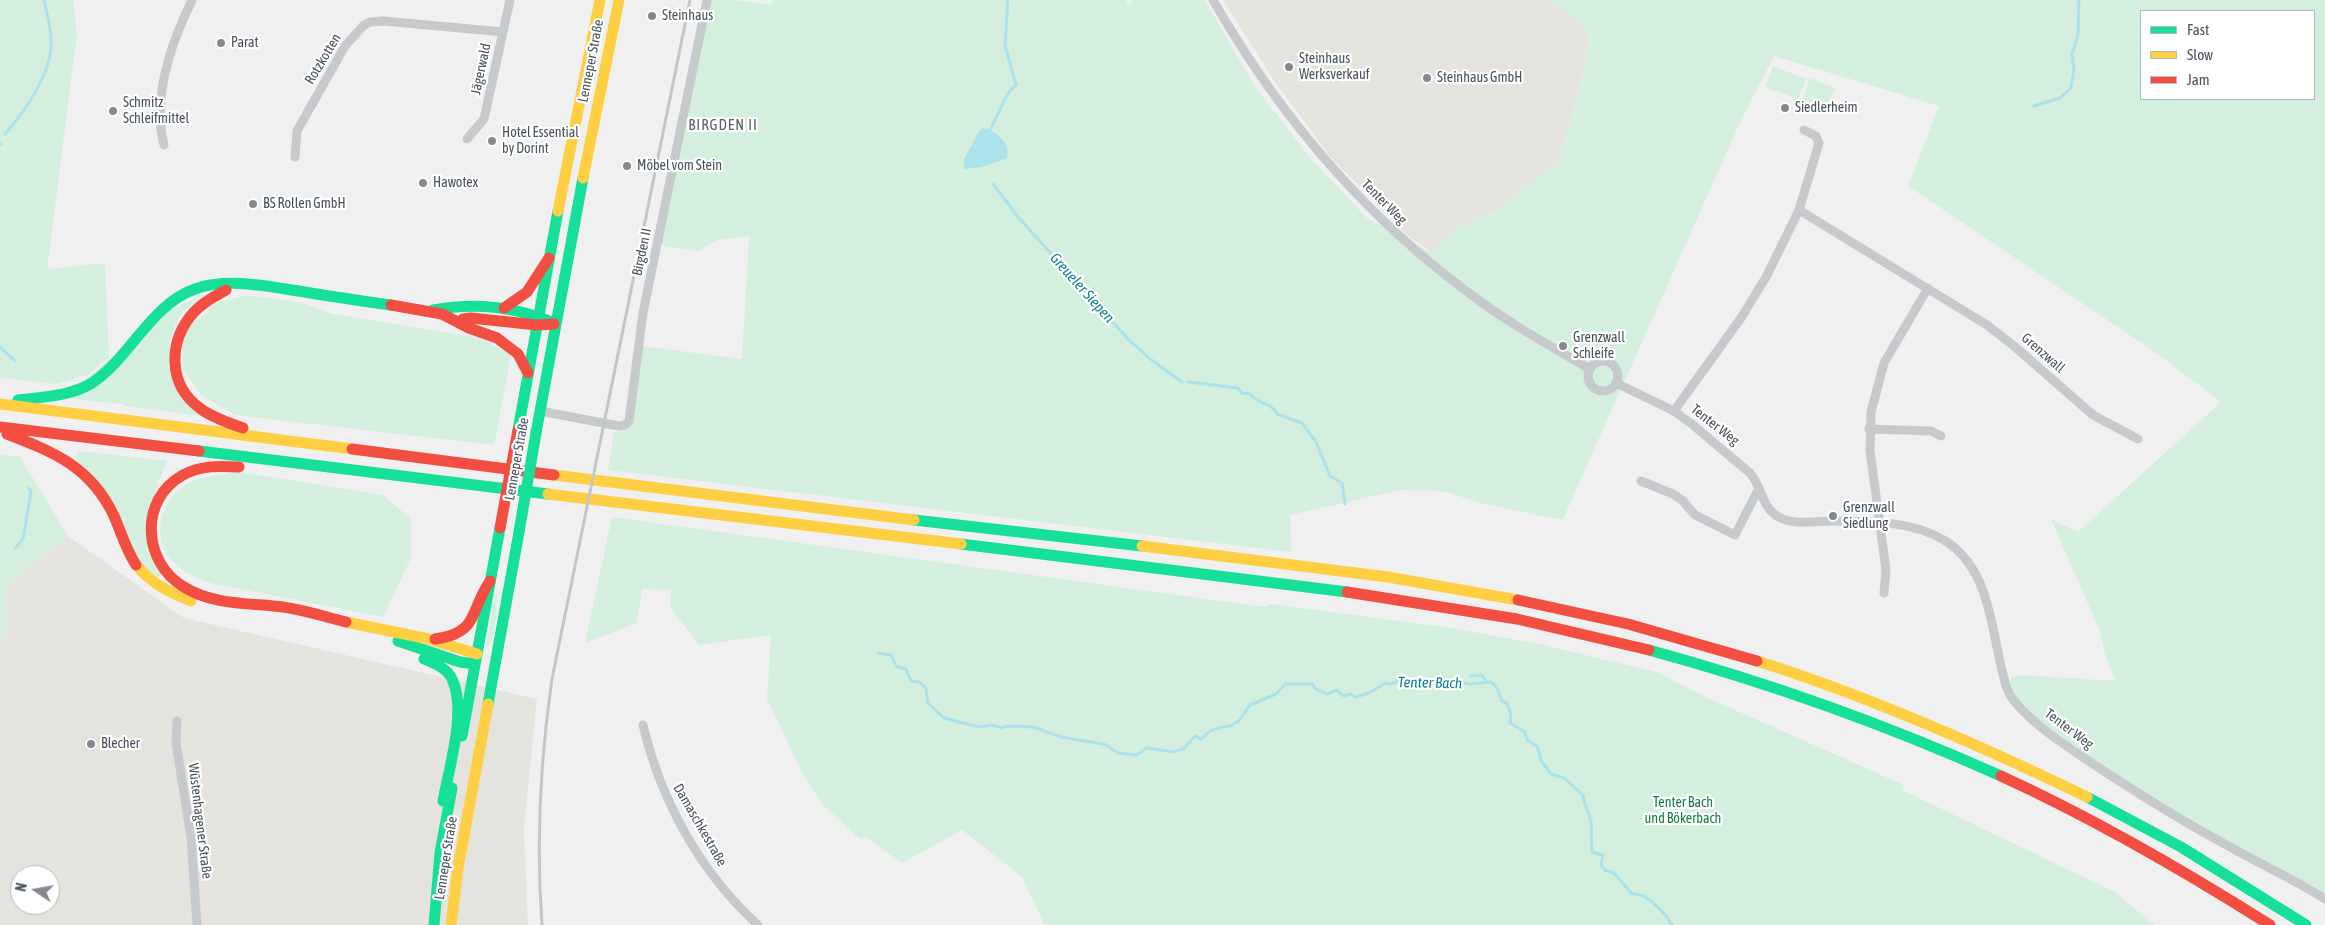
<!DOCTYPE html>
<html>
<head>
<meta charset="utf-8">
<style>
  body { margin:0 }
  #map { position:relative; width:2325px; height:925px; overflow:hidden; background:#f0f0f0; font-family:"Asap Condensed",sans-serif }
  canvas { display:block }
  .legend { position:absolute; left:2140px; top:10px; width:175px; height:90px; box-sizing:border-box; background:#fff; border:1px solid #b5babe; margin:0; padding:6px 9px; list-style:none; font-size:15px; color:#47535c }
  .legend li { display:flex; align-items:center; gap:10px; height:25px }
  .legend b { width:25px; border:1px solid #b5babe }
  .north { position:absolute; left:10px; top:865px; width:50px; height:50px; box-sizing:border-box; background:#fff; border:1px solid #b5babe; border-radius:50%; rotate:282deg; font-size:14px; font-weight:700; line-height:20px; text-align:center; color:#47535c }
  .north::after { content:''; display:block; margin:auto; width:18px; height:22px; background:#828a90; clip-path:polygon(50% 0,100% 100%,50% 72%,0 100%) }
</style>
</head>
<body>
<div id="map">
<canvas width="2325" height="925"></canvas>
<ul class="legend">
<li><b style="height:6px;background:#16e098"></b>Fast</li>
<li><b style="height:6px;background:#ffcf43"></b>Slow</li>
<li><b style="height:6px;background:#f24e42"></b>Jam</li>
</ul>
<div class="north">N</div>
</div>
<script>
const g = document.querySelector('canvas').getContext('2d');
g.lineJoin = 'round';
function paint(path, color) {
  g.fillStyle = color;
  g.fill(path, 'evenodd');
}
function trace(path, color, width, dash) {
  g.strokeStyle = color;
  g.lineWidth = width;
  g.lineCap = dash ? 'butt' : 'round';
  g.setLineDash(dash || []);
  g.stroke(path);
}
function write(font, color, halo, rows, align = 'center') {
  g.font = font + ' "Asap Condensed",sans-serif';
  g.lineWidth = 4.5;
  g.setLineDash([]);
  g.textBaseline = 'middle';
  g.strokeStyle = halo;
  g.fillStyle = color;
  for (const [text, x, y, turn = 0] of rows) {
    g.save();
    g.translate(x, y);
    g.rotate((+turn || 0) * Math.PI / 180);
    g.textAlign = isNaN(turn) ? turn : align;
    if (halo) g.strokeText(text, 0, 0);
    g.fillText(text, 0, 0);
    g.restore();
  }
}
paint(new Path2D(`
  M1223,0H1543L1568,11L1589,36L1585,67L1559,162L1493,213L1458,227L1432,253L1405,233L1330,156L1275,82Z
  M68,536L184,618L537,699L524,829L528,925H0V638L7,636L6,586ZM20,875H50V905H20Z`), '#e4e3de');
paint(new Path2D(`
  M0,0H73L77,33L48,263L49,269L105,263L109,357L88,375L57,384L0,378Z
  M710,0H734L772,5L773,0H1126L1128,5L1133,0H1205L1255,87L1312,160L1367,218L1432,253L1458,227L1493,213L1559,162L1585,67L1589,36L1568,11L1543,0H2325V899L2076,752L2009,695L2011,677L2022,675L2116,681L2106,657L2099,629L2051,519L2078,532L2221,402L2155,352L1908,186L1939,106L1774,56L1738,127L1563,519L1541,516L1481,503L1443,491L1400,490L1290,515L1291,552L608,470L614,433L630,428L641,346L742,359L749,236L717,240L698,251L661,246ZM2141,11H2314V99H2141Z
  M1773,66L1806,79L1798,99L1765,87Z
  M1810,78L1835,88L1826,110L1802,101Z
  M201,295L181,314L173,330L169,343L199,416L126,406L122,404L64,398L162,314Z
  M247,295L303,303L333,314L480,338L511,355L494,445L234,415L202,396L183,370L182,347L188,328L216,303Z
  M79,451L167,461L155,493L161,577L148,574L75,458Z
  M0,454L20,457L68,536L6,586L7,636L0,638Z
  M239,472L383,495L411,519V558L383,617L210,583C193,577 175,569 166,553C152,529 164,497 187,484C203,475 222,475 239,472Z
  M612,517L1264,607L1271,604L1451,628L1540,644L1660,673L1699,694L1904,785L1902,790L2115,892L2154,925H1045L1021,876L962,830L902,863L866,837L861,840L822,804L801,770L767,699L771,635L699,645L670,607L671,590L642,589L637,623L585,643Z
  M495,593H497C495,609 499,637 486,648Z`), '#d4efdd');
paint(new Path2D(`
  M983,128C996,131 1011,143 1007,158L982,167L964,169V159L980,130Z`), '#abe2eb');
trace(new Path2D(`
  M2034,106L2060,98L2071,88L2074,70L2072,54L2078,35L2079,0
  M989,132L1008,93L1016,85L1005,45L1008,0
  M5,134C24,112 50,76 51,46C52,31 47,14 44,0
  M0,144H1
  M993,184L1018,217L1129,340L1149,358L1182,382
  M0,347L15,361
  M1188,382L1238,388L1242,393L1250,394C1257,404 1271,402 1277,414L1302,423L1316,442L1330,476L1342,483L1345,504
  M15,548L23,539L31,492L29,488
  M878,653L891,655L896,666L906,669L911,681L919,682L926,688L928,703L944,718L979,727L992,725L1002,728L1008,726L1033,727L1061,737L1104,744L1118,753L1136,755L1147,748L1173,752L1183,749L1195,736L1201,739L1210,731L1221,727L1230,726L1239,721L1250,705L1276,694L1285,684H1312L1316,689L1327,694L1336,690L1344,696L1350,694L1356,697C1365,695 1377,689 1385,683L1391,684L1405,679L1413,684L1449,680L1470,684L1491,682L1496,686L1502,701L1507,703L1511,714L1510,723L1525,732L1527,740L1537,746L1542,762L1551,774L1564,778L1584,796L1583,798L1591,821L1592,852L1603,855L1601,865L1605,870L1615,874L1632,894C1646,892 1665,913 1672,925
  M1470,676L1482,675L1486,681`), '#abe2eb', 3);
trace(new Path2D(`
  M1213,0C1280,117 1368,220 1477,299C1512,325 1552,347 1590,369
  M467,139L484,119L510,0
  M164,145C152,98 171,43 192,0
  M295,157L297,131L345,46L363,26L370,22L384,21L503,32
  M1799,210L1987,325L2014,346L2093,415L2138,439
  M1588 376a15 15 0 1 1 30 0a15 15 0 1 1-30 0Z
  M1616,383L1674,411L1693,425L1750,473C1761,485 1761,503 1773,513C1788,527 1814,521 1833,521C1870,521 1918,521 1950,544C1988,572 1991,624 2001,666C2004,678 2006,692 2015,702C2035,726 2065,745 2090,762C2140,795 2190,826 2243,854C2270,869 2299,882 2325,899
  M540,411L619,426L625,425L629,421L643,313L707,0
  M1674,411L1741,318L1766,277L1799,210L1819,143L1816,136L1804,130
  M1869,429L1931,431L1941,436
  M1641,481L1673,494L1683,501L1695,515L1735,535L1759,488
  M1884,593L1886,570L1870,451L1871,412L1884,363L1928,288
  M177,721L176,743L191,837L197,925
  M643,725C661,801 700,872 758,925`), '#c7cacc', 9);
trace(new Path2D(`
  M433,310C476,302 516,306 556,324
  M18,400C42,397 71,396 92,383C131,357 150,305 195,289C229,277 270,287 305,292C334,297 362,301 391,305
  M518,430L558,211
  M536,433L583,178
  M199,451L548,494
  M914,520L1142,546
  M961,544L1347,592
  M398,641L460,662L475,664
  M1649,650C1770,683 1887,725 2001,776
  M424,659C434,663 447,668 452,679C467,710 449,768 443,801
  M488,704L519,532
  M462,736L500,528
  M2087,797L2181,847L2306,925
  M434,925L440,853L452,788`), '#16e098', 11);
trace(new Path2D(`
  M583,178L619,0
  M558,211L600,0
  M0,404L352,449
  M554,475L914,520
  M548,494L961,544
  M1142,546L1388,577L1518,600
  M136,565C152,584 169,592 191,601
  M346,622L429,639L477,654
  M1757,661C1871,697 1980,745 2087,797
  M451,925L458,868L488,704`), '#ffcf43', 11);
trace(new Path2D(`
  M226,290C215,296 203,302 194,312C168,341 167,385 201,409C213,418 229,423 243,428
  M391,305L442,314L469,328L497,338L518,354L528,373
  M504,308L527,292L549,258
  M463,319L471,318L537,325L554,324
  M0,427L199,451
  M7,434C54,452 91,467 114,516C121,532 126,550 136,565
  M352,449L554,475
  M239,467C220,466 201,465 183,475C139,499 142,562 184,587C212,605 251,603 283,607C305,610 325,617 346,622
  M1347,592L1517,619L1649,650
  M1518,600L1628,624L1757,661
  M435,639C479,633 469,612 490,581
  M2001,776C2095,819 2183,870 2270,925`), '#f24e42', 11);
trace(new Path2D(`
  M542,925C536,843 540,761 552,679L690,0`), '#c3c6c7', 3);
trace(new Path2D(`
  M519,532L536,433`), '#16e098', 11);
trace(new Path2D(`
  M500,528L518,430`), '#f24e42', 11);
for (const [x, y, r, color] of [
  [652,16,5,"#828a90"],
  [221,43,5,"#828a90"],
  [1289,67,5,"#828a90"],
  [1427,78,5,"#828a90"],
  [1785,108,5,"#828a90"],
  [113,111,5,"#828a90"],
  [492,141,5,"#828a90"],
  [627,166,5,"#828a90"],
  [423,183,5,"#828a90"],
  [253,204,5,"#828a90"],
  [1563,346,5,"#828a90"],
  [1833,516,5,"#828a90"],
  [91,744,5,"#828a90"]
]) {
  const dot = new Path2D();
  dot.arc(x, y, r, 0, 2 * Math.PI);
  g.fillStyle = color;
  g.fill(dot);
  trace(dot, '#fff', 2);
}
write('14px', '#47535c', '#fff', [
  ["Steinhaus",662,16],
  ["Parat",231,43],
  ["Steinhaus",1299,59],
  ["Werksverkauf",1299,75],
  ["Steinhaus GmbH",1437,78],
  ["Schmitz",123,103],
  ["Schleifmittel",123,119],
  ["Siedlerheim",1795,108],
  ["Hotel Essential",502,133],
  ["by Dorint",502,149],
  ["Möbel vom Stein",637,166],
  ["Hawotex",433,183],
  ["BS Rollen GmbH",263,204],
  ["Grenzwall",1573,338],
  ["Schleife",1573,354],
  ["Grenzwall",1843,508],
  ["Siedlung",1843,524],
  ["Blecher",101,744]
], 'left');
write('14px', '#47535c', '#fff', [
  ["Rotzkotten",323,59,-59],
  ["Lenneper Straße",591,61,-79],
  ["Jägerwald",481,69,-78],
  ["Tenter Weg",1384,202,45],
  ["Birgden II",642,252,-78],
  ["Grenzwall",2043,353,41],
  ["Tenter Weg",1715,425,38],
  ["Lenneper Straße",517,459,-80],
  ["Tenter Weg",2069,729,37],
  ["Wüstenhagener Straße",200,821,83],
  ["Damaschkestraße",700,825,60],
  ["Lenneper Straße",446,858,-81]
]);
write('14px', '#1a7b44', '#fff', [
  ["Tenter Bach",1683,803],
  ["und Bökerbach",1683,819]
]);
g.letterSpacing = '1px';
write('15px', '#5c6064', '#fff', [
  ["BIRGDEN II",723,125]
]);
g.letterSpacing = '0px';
write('italic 15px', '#117e90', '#fff', [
  ["Greueler Siepen",1082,288,48],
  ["Tenter Bach",1430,683,1]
]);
</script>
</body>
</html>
